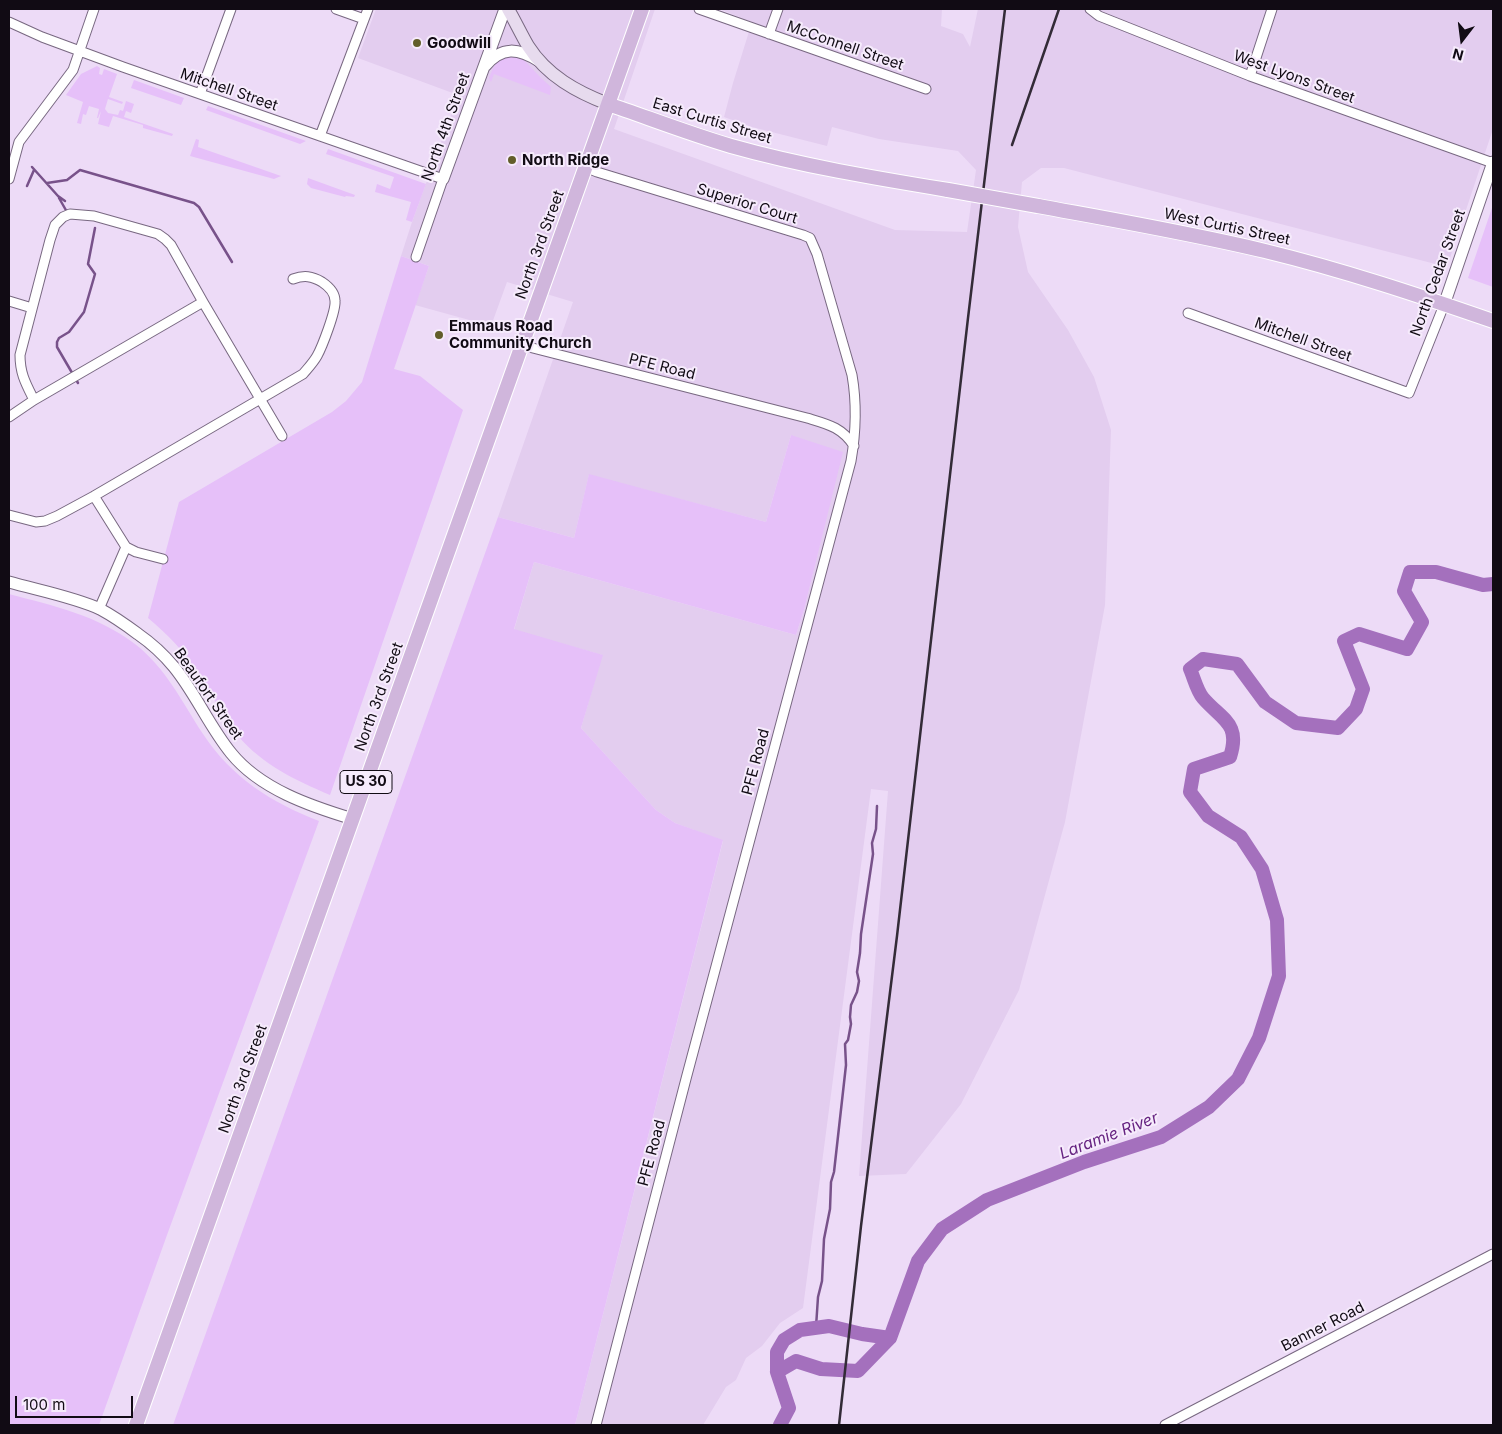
<!DOCTYPE html>
<html>
<head>
<meta charset="utf-8">
<style>
  body { margin:0 }
  #map { position:relative; width:1502px; height:1434px; overflow:hidden; background:#eddbf7; font-family:Inter,sans-serif }
  canvas { display:block }
  .frame { position:absolute; inset:0; border:10px solid #110b14; pointer-events:none }
  .north { position:absolute; left:1437px; top:15px; width:50px; height:50px; -webkit-text-stroke:4px #f6ebfc; paint-order:stroke; rotate:195deg; font-size:14px; font-weight:700; line-height:20px; text-align:center; color:#110b14 }
  .north::after { content:''; display:block; margin:auto; width:18px; height:22px; background:#110b14; clip-path:polygon(50% 0,100% 100%,50% 72%,0 100%) }
  .scale { position:absolute; left:15px; top:1396px; width:118px; height:22px; box-sizing:border-box; border:2px solid #110b14; border-top:0; padding-left:6px; font-size:15px; line-height:18px; white-space:nowrap; color:#110b14; -webkit-text-stroke:4px #f6ebfc; paint-order:stroke }
</style>
</head>
<body>
<div id="map">
<canvas width="1502" height="1434"></canvas>
<div class="frame"></div>
<div class="north">N</div>
<div class="scale">100 m</div>
</div>
<script>
const g = document.querySelector('canvas').getContext('2d');
g.lineJoin = 'round';
function paint(path, color) {
  g.fillStyle = color;
  g.fill(path, 'evenodd');
}
function trace(path, color, width, dash) {
  g.strokeStyle = color;
  g.lineWidth = width;
  g.lineCap = dash ? 'butt' : 'round';
  g.setLineDash(dash || []);
  g.stroke(path);
}
function write(font, color, halo, rows, align = 'center') {
  g.font = font + ' Inter,sans-serif';
  g.lineWidth = 4;
  g.setLineDash([]);
  g.textBaseline = 'middle';
  g.strokeStyle = halo;
  g.fillStyle = color;
  for (const [text, x, y, turn = 0] of rows) {
    g.save();
    g.translate(x, y);
    g.rotate((+turn || 0) * Math.PI / 180);
    g.textAlign = isNaN(turn) ? turn : align;
    if (halo) g.strokeText(text, 0, 0);
    g.fillText(text, 0, 0);
    g.restore();
  }
}
paint(new Path2D(`
  M376,9H655L614,129L895,230L967,232L976,170L958,151L879,139L832,127L827,146L752,127L724,117L733,83L752,22L719,9H942L941,26L963,34L970,47L978,9H1493V129L1447,267L1064,168H1041L1022,182L1018,227L1028,272L1068,330L1094,377L1111,430L1105,605L1065,822L1019,990L961,1104L906,1174L859,1176L888,791L871,789L803,1308L780,1323L762,1346L746,1358L736,1380L726,1387L703,1425H575L723,841L675,823L656,810L581,728L602,655L514,630L534,562L796,635L804,610L833,489L791,435L766,522L589,475L574,538L498,517L573,302L507,282L491,326L415,305L429,266L401,256L412,222L458,95L358,58Z`), '#e3cdef');
paint(new Path2D(`
  M510,56L524,60L541,78L551,87L550,95L494,74L491,82L489,78C494,66 496,59 510,56Z
  M97,66L100,68L99,74L102,75L104,69L117,74L109,97L123,102L122,104L108,99L105,109L108,113L118,115L120,110L123,111L126,101L134,104L131,113L126,111L124,117L173,134L172,136L143,128V125L113,116L109,127L98,124L101,111L98,118H97L99,109L89,106L86,115L83,114L81,124L77,123L83,102L66,95L81,74Z
  M134,80L184,98L181,105L131,88Z
  M208,106L306,141L300,144L206,110Z
  M196,139L199,140L198,147L281,176L274,179L190,156Z
  M328,149L426,184L412,222L406,220L411,202L375,192L377,184L390,189L394,177L326,154Z
  M308,178L355,195L354,197L346,196L345,197L311,188L307,184Z
  M1493,205V287L1468,278Z
  M401,256L429,266L394,369L420,376L463,410L330,795C295,780 263,765 238,736C222,716 211,692 197,671C184,651 167,634 148,618L179,502L332,412L346,401L362,382Z
  M791,435L843,452L804,610L796,635L534,562L514,629L603,655L581,728L656,810L675,823L723,840L575,1425H173L498,517L574,538L589,474L766,522Z
  M9,594C54,606 97,615 135,644C166,668 182,702 203,734C231,777 272,803 319,821L167,1235L99,1425H9Z`), '#e6c0f9');
trace(new Path2D(`
  M32,167L58,196L65,201
  M47,183L67,180L80,170L194,203L199,207L232,262
  M27,186L34,170
  M59,198L67,212
  M78,383L57,347V342L59,338L69,332L84,312L95,274L88,264L95,228
  M816,1327L818,1297L822,1281L824,1239L830,1209L831,1182L834,1172L846,1065L845,1044L848,1040L851,1024L850,1017L851,1005L857,992L859,981L857,972L860,953L861,934L873,854L872,843L876,829L877,806`), '#78528a', 2.5);
trace(new Path2D(`
  M777,1372V1352L784,1340L800,1330L829,1326L862,1334L890,1338
  M780,1425L789,1408L777,1372L796,1361L821,1369L858,1371L890,1338L918,1261L942,1229L987,1200L1084,1162L1161,1137L1209,1107L1238,1079L1259,1038L1279,976L1277,920L1262,869L1241,837L1208,816L1190,792L1194,769L1230,757C1241,723 1222,720 1203,698C1197,691 1194,678 1190,669L1203,659L1237,664L1265,702L1296,723L1338,728L1356,709L1363,689L1344,641L1359,634L1407,649L1422,622L1404,591L1410,572H1436L1483,585L1493,584`), '#a470bd', 14);
const minor = new Path2D(`
  M336,9L364,19
  M699,9L926,89
  M1090,9L1099,16L1250,76L1493,163
  M9,22L42,37L123,67L443,179L416,257
  M769,34L778,9
  M1250,76L1272,9
  M200,94L231,9
  M320,136L368,9
  M585,167L597,172L803,235L810,238L817,254L852,375C857,404 856,432 851,461L687,1075L596,1425
  M9,179L19,142L73,70L94,9
  M9,301L32,308
  M1188,313L1409,393L1444,305
  M521,345L807,418C827,424 842,427 854,446
  M34,400C26,384 20,374 20,355L50,240L55,225L63,217L70,214L94,216L158,234L165,239L171,245L203,302L282,436
  M9,417L34,400L203,302
  M94,496L126,547L136,552L163,559
  M9,515L36,522L45,521L57,516L94,496L303,374C308,368 313,363 317,356C322,347 336,311 335,301C335,293 328,286 322,282C312,276 304,275 293,279
  M99,609L126,547
  M1165,1425L1493,1254`);
const tertiary = new Path2D(`
  M485,66C502,46 518,48 539,61
  M443,179L505,9
  M1444,305L1493,162
  M9,582C37,590 74,597 100,609C113,616 126,625 138,634C151,643 164,655 174,667C196,694 209,726 231,753C260,789 310,806 353,819`);
const secondary = new Path2D(`
  M508,9C515,21 521,34 528,46C547,76 577,92 608,104`);
const primary = new Path2D(`
  M608,104C649,118 690,134 731,146C802,166 875,178 948,190
  M1038,206C1114,220 1190,233 1265,251C1343,270 1418,295 1493,321
  M136,1425L642,9`);
trace(minor, '#786881', 11);
trace(tertiary, '#786881', 13);
trace(secondary, '#786881', 14);
trace(primary, '#fff', 16);
trace(minor, '#fff', 9);
trace(tertiary, '#fff', 11);
trace(secondary, '#e7dbee', 12);
trace(primary, '#d0b6dc', 14);
trace(new Path2D(`
  M1012,145L1059,9
  M839,1425L861,1226L897,936L968,318L1005,9`), '#332b37', 2.5);
const primaryBridge = new Path2D(`
  M948,190L1038,206`);
trace(primaryBridge, '#fff', 16, []);
trace(primaryBridge, '#d0b6dc', 14);
for (const [x, y, r, color] of [
  [417,43,5,"#625d2a"],
  [512,160,5,"#625d2a"],
  [439,335,5,"#625d2a"]
]) {
  const dot = new Path2D();
  dot.arc(x, y, r, 0, 2 * Math.PI);
  g.fillStyle = color;
  g.fill(dot);
  trace(dot, '#f6ebfc', 2);
}
for (const [x, y, w] of [
  [366,782,52]
]) {
  const box = new Path2D();
  box.roundRect(x - w / 2, y - 11.5, w, 23, 4);
  g.fillStyle = '#f6ebfc';
  g.fill(box);
  trace(box, '#110b14', 1);
}
write('bold 14px', '#110b14', null, [
  ["US 30",366,782]
]);
write('bold 15px', '#110b14', '#f6ebfc', [
  ["Goodwill",427,43],
  ["North Ridge",522,160],
  ["Emmaus Road",449,326],
  ["Community Church",449,343]
], 'left');
write('15px', '#110b14', '#f6ebfc', [
  ["McConnell Street",845,46,19],
  ["West Lyons Street",1294,77,20],
  ["Mitchell Street",229,90,19],
  ["East Curtis Street",712,121,17],
  ["North 4th Street",446,127,-70],
  ["Superior Court",747,204,17],
  ["West Curtis Street",1227,227,12],
  ["North 3rd Street",540,245,-70],
  ["North Cedar Street",1438,273,-70],
  ["Mitchell Street",1303,340,20],
  ["PFE Road",662,367,14],
  ["Beaufort Street",208,694,55],
  ["North 3rd Street",379,697,-70],
  ["PFE Road",756,762,-75],
  ["North 3rd Street",243,1079,-70],
  ["PFE Road",652,1153,-75],
  ["Banner Road",1323,1327,-27]
]);
write('italic 16px', '#662381', '#f6ebfc', [
  ["Laramie River",1109,1136,-21]
]);
</script>
</body>
</html>
